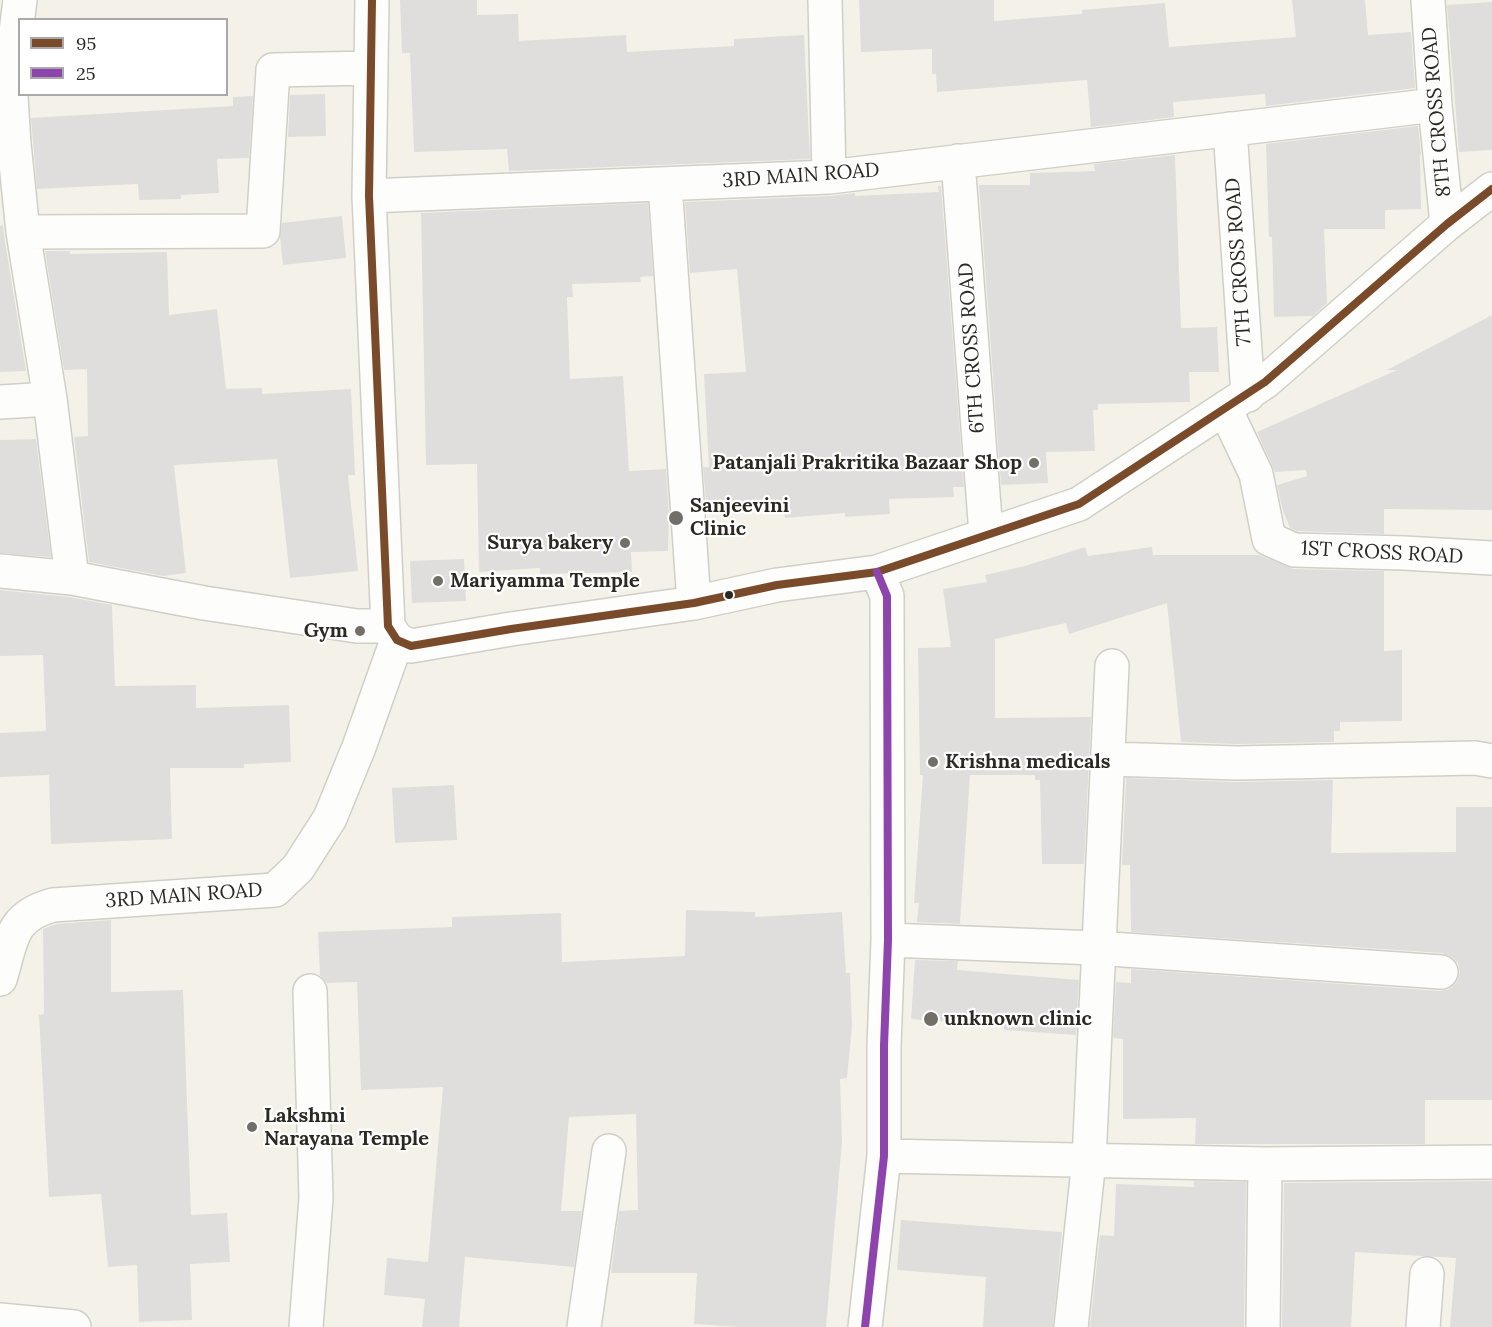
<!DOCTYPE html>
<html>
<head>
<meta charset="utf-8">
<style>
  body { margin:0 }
  #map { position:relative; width:1492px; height:1327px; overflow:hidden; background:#f4f2e8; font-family:Lora,serif }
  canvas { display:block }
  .legend { position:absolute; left:18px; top:18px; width:210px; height:78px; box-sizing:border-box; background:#fff; border:2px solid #aaa9a7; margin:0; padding:8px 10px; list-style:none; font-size:18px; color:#2a2922 }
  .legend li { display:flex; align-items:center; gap:12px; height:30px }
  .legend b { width:30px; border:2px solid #aaa9a7 }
</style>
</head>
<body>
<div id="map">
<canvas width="1492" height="1327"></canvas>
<ul class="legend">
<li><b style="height:8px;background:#7a4b2a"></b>95</li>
<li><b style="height:8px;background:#8e44ad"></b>25</li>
</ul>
</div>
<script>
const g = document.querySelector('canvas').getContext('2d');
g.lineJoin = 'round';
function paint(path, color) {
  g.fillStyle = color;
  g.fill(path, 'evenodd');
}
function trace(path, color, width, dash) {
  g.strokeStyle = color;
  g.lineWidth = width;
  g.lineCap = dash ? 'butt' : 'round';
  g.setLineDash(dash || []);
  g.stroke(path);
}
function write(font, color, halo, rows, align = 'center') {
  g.font = font + ' Lora,serif';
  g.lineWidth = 4.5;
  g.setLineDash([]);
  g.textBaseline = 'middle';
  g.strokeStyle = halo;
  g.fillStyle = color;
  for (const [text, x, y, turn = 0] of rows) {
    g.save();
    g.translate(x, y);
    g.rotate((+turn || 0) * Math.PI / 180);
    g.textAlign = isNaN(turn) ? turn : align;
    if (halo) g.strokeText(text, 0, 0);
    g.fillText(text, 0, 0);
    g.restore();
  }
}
paint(new Path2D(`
  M400,0H477V15L518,14L519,41L626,35L627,52L734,46V39L804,35L810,159L509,171L507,149L414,152L410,53H402Z
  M859,0H994V21L1082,14V10L1165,3L1169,47L1296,37L1292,0H1365L1368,35L1411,32L1415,88L1266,106L1265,94L1173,102L1174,117L1091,127L1087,80L937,92L936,74H932V49L861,52Z
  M1492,2V150L1459,152L1447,5Z
  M325,94L326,136L288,137L290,95Z
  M253,96L249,158L217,159L219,193L181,195V199L139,200L138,184L37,189L31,118L233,106V97Z
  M1418,126L1421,155H1420L1421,209L1385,210V229H1324L1327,303L1313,316L1274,317L1272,237H1269L1266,144Z
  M1175,155L1181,328L1217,327L1219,372H1189L1190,402L1098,404V410H1093L1095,451L1046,452L1048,483L1001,485L979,185H1030V173L1095,171L1094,164Z
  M938,186H941L964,487H953L954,497L889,499L890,514L845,517V513L785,518L784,509L707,513L703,467H709L704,374L746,372L737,269L690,273L685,202L830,196L855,193V196L939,192Z
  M648,203L653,276L640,277L641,282L572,284L573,297H567L570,379L623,376L629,471L666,469L669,515L668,551L631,552L632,572L540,574V568L479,572L477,464L426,465L421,213Z
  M342,216L346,258L283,265L280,237L282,223Z
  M3,225L4,235L26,371L0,372V226Z
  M45,251H70V254L167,252L169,315L217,309L226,389L262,388V394L351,389L355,475H348L358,571L290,578L277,459L174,465L186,573L163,576L89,562L74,437L88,436L87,369L64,370Z
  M1492,315V510L1384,509V534L1298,531L1290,528L1283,511L1277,485L1307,476L1306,470L1275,472L1257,432L1397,370H1387Z
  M36,439L51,557L0,553V440Z
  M1085,547L1088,556L1152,547L1153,555H1259L1293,569L1384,571V651L1402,650V721L1340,722V731H1334V742L1237,744L1181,742L1167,603L1069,634L1066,623L995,639V718L1091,717L1084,864H1042L1040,780H1035V775H970L960,924L917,922L919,903H914L923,775H920L918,648L951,647L943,589L987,582L985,575L1025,566Z
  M464,559L466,601L412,603L410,561Z
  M0,590L69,597L112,605L115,686L196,685V708L289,705L291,762L244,764V768H170L172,839L51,844L49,775L0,777V733L46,731L43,655L0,656Z
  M1126,778L1236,782L1333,780L1331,853L1456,852V807H1492V1100H1425V1144H1195L1196,1118L1123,1119V1039L1113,1038L1116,982L1131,983V969L1440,991L1449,989L1456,983L1460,973L1458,963L1452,957L1442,953L1131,932L1130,865H1122Z
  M454,785L457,840L395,843L392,788Z
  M686,910L755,912V917L842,912L846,973H850L852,1026L847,1078L840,1079L842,1141L826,1327H740L694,1324L697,1273H611L619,1211L638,1210L636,1114L569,1117L561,1211H582L574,1267L465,1257L459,1327H422L425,1299L384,1295L387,1258L428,1262L443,1087L361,1090L357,982L327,983L320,975L318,932L452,927V917L561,913L562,962L685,956Z
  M111,920V992L183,990L191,1215L227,1213L230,1262L190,1264L192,1320L139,1322L137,1265L108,1267L101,1194L49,1197L39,1015L44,1014L43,929L57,924Z
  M915,960L958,961L957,970L1079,980L1076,1035L1004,1030V1026L911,1019Z
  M1194,1181L1246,1182L1244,1327H1090L1100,1235L1114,1236L1116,1184L1194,1187Z
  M1492,1181V1327H1450L1456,1258L1355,1252L1351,1327H1282L1284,1183Z
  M901,1220L1062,1232L1053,1327H983L986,1277L897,1270Z`), '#dfdedc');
const minor = new Path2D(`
  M20,0L10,81L14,144L23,232L50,399L72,578
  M372,0L369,196L388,626L397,640L411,646L511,629L694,603L777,585L877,572L1079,504L1265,382L1447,224L1492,189
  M825,0L829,177
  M1428,0L1435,105L1447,224
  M1230,129L1248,395
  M958,161L986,534
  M665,184L694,603
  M369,196L829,177L1435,105
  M23,232L263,231L273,70L371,68
  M0,402L50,399
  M1225,409L1256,474L1269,539L1294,550L1404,553L1492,558
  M0,571L72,578L204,603L357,626H388
  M1108,759L1237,763L1475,758L1492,761
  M888,940L1096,948L1441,972
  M0,979C12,941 9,917 53,905L275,890L298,868L330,818L359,747L397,640
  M884,1156L1265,1164L1492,1162
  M0,1320L74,1327
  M306,1327L316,1198L310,991
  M584,1327L609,1151
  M865,1327L884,1156V1046L888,940L887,596L877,572
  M1071,1327L1089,1160L1112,666
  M1263,1327L1265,1164
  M1423,1327L1427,1274`);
trace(minor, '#d0cfc7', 36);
trace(minor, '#fdfdfc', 33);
trace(new Path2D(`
  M372,0L369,196L388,626L397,640L411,646L511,629L694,603L777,585L877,572L1079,504L1265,382L1447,224L1492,189`), '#7a4b2a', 8);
trace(new Path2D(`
  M865,1327L884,1156V1046L888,940L887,596L877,572`), '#8e44ad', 8);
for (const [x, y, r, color] of [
  [1034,463,6,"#716f67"],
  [676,518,8,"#716f67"],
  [625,543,6,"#716f67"],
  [438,581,6,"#716f67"],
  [729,595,5,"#2a2922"],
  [360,631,6,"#716f67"],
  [933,762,6,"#716f67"],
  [931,1019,8,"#716f67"],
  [252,1127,6,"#716f67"]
]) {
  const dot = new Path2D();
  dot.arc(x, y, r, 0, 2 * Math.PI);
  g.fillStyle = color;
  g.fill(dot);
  trace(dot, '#fff', 2);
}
write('20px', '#2a2922', '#fff', [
  ["8TH CROSS ROAD",1437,112,-95],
  ["3RD MAIN ROAD",801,176,-4],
  ["7TH CROSS ROAD",1239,262,-94],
  ["6TH CROSS ROAD",972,348,-94],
  ["1ST CROSS ROAD",1382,553,3],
  ["3RD MAIN ROAD",184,896,-4]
]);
write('bold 20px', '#2a2922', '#fff', [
  ["Patanjali Prakritika Bazaar Shop",1022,463,"right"],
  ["Sanjeevini",690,506],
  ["Clinic",690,529],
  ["Surya bakery",613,543,"right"],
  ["Mariyamma Temple",450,581],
  ["Gym",348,631,"right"],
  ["Krishna medicals",945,762],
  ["unknown clinic",944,1019],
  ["Lakshmi",264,1116],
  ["Narayana Temple",264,1139]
], 'left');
</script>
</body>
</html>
